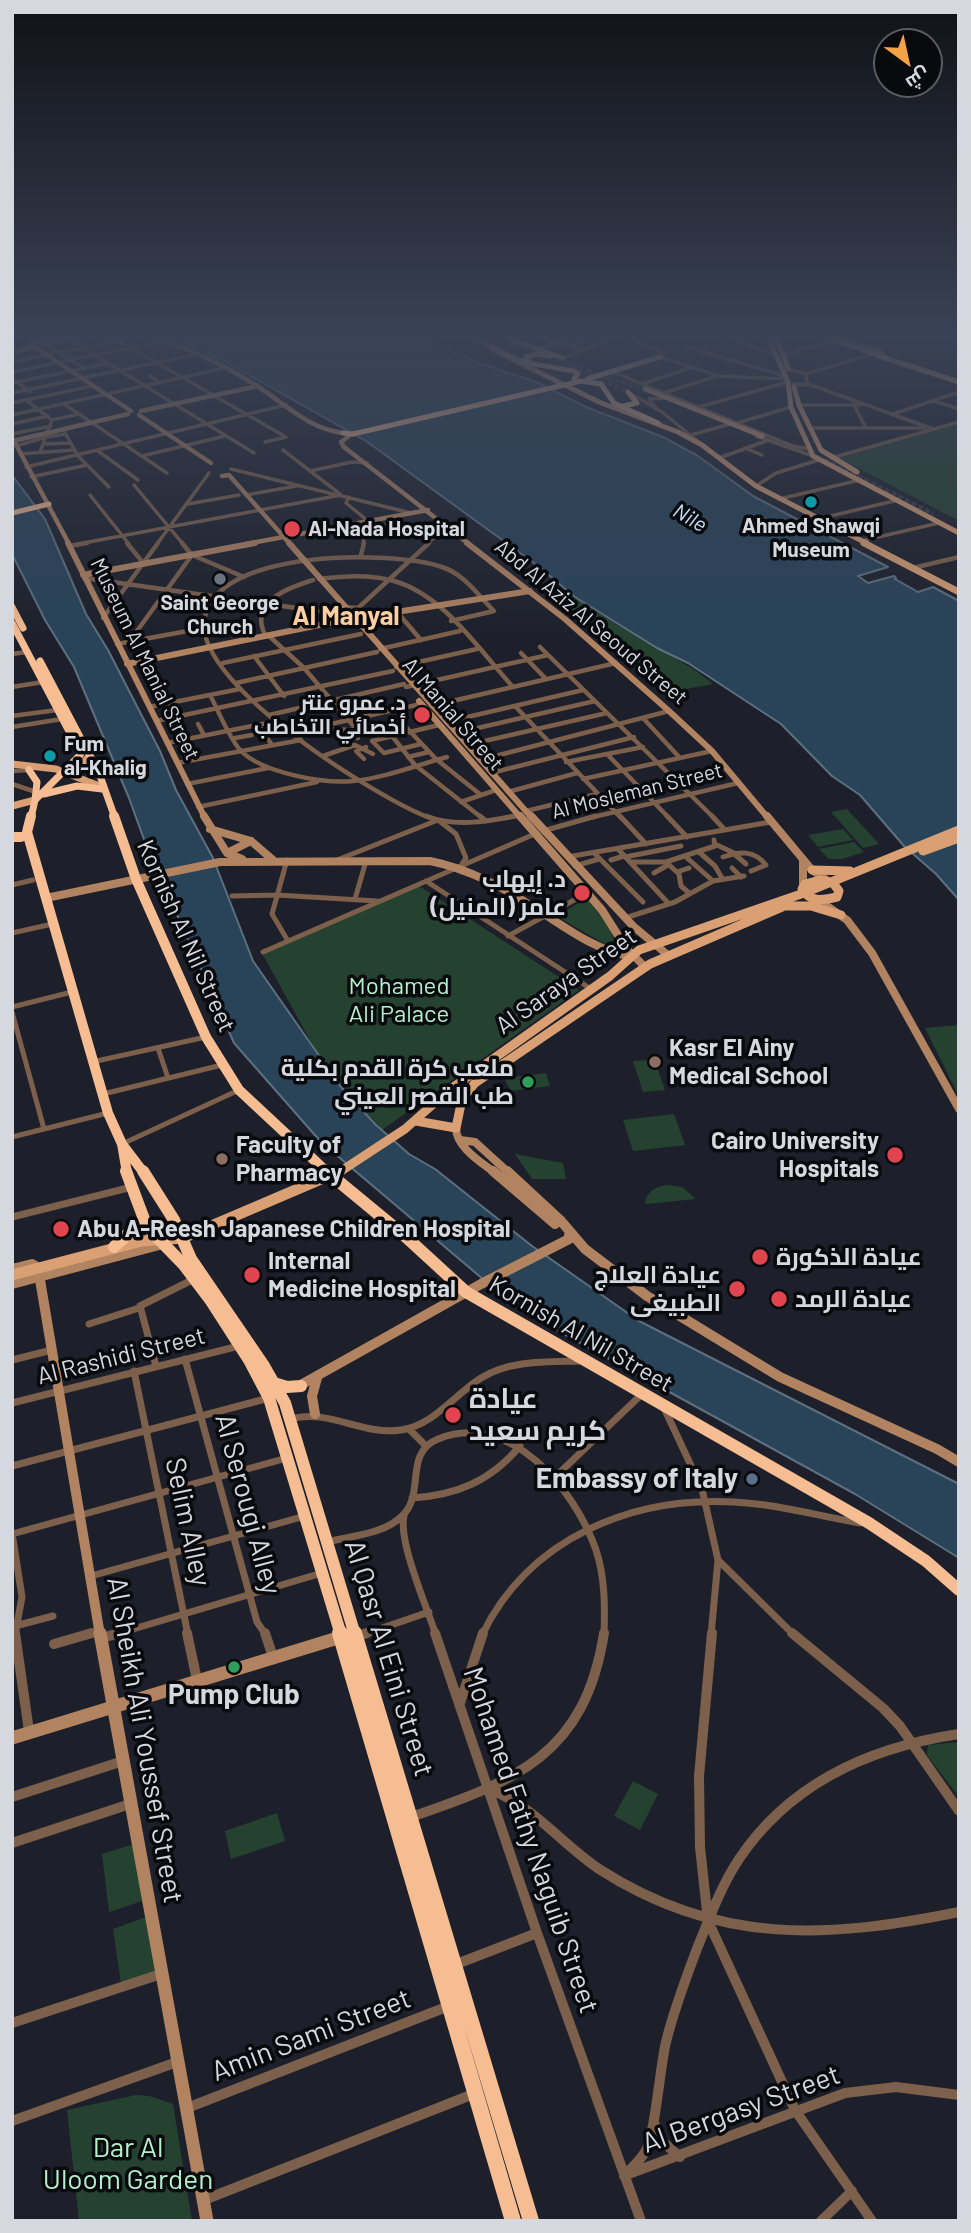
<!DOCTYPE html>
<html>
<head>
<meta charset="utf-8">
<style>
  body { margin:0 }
  #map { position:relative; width:971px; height:2233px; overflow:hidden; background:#1d202a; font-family:Barlow,Cairo,sans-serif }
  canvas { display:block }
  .frame { position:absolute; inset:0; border:14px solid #d6d8df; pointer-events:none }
  .north { position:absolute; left:873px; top:28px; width:70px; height:70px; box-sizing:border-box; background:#090a0e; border:2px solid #5b5c62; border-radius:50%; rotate:147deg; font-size:19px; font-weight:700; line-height:28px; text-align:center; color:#d6d8df }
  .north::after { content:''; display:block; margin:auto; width:24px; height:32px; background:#f5a246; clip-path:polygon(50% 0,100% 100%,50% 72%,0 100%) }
</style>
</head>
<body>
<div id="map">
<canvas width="971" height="2233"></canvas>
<div class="frame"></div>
<div class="north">ش</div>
</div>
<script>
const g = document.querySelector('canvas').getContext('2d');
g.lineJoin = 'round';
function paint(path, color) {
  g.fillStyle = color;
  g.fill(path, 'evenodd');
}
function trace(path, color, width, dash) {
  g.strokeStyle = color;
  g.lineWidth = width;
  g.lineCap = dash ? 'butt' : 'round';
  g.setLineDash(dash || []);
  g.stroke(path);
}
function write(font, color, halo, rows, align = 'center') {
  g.font = font + ' Barlow,Cairo,sans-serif';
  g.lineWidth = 7;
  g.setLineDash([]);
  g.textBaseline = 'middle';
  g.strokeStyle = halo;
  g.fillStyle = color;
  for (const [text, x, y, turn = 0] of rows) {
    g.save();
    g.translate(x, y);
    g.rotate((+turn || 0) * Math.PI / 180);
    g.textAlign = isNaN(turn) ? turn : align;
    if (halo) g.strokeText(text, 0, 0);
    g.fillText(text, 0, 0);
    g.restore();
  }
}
paint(new Path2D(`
  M959,424V521L839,458Z
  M558,585L591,608L571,612L542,589Z
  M592,609L695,670L713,684L664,693L572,613Z
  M847,809L879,844L863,848L831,812Z
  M843,829L853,840L818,847L808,835Z
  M854,842L864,852L842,859H829L819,849Z
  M419,886L579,990L382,1130L340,1083L316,1051L262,953Z
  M586,899C599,910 619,930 612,948L556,916Z
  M959,1025V1097L925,1028Z
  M650,1060L656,1064L665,1090L643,1092L633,1061Z
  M546,1073L550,1086L511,1091L504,1078Z
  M674,1114L685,1145L633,1151L623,1120Z
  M515,1154L563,1163L566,1179H532Z
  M666,1185L682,1187L696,1199L645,1204C646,1192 655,1187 666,1185Z
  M959,1742V1797L927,1755L928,1745Z
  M633,1781L658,1794L640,1830L614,1816Z
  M277,1813L285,1841L231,1859L225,1831Z
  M134,1844L142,1901L109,1912L102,1854Z
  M149,1916L158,1972L121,1983L113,1929Z
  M136,2095L149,2096L173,2104L192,2221H79L67,2110Z`), '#254231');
const water = new Path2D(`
  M154,333H421L422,337L476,362L536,382L586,407L663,437L698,456L753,496L888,567L858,576L868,583L894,576L896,578L895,579L918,592L933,587L959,601V900L936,874L904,846L860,795L832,776L781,724L688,663L657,648L575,597L538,566L366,441L224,361L180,339Z
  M12,475L45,519L86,614L108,650L160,751L176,790L213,858L253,961L341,1087L376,1125L409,1154L435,1169L532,1246L639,1321L959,1484V1558L855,1494L553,1328L484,1280L321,1142L234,1043L146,845L129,798L74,667L45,620L12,554Z`);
paint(water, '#294358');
trace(water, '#5d7080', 2);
trace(new Path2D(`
  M551,356L588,372L645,389
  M762,436L784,445
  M824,460L933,514`), '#393c45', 5, [5, 2.5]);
trace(new Path2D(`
  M588,372L628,392`), '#393c45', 5, [5, 2.5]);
trace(new Path2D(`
  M105,333L286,437
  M518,333L582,350
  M619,333L661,353
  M705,333L712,335
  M64,336L254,453
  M719,336L774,353
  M553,339L558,337L556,334L559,333
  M47,345L84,368
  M572,346L607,333
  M35,347L104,333
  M688,347L784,376
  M540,348L585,333
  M783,355L832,341
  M660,357L719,376L787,379
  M563,358L616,337L603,333
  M12,362L147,334
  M788,369L807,374
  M12,372L167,340
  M613,372L793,446L809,449
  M150,376L160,383
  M12,378L30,392
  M12,383L109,363
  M642,384L690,368
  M793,384L811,385L933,429
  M808,385L805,374L872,354
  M628,392L662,412L700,443
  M12,393L197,354
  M664,393L717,376
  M26,400L52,420L40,452
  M934,401L959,409
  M12,403L92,386
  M64,404L167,473
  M799,405H860
  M854,405L866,428
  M699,407L788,382
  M656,408L649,399L665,398
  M893,414L959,392
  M12,415L225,368
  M52,420L79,414
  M737,423L791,407
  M12,424L48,416
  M811,428H924
  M63,429L78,456L109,487
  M12,434L51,426
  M691,435L730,424
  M756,436L813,456
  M46,437L65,434
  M265,442L286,437
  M44,444L70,443
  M16,446L46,437
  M745,448L762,455
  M283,450L340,494
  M98,451L138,480
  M20,454L74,450
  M142,456L225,436
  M719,458L766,441
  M831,458L959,422
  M26,467L286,405
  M231,469L411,513
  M310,471L352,462L367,463
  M31,477L87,465
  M134,485L183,544
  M756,486L776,473L819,460
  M90,495L129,544
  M246,495L296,486
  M349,497L346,503L368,521L363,544
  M779,499L860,480
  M188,504L239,495
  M818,519L898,500
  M368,521L433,538
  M861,541L939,523
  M78,544L341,495
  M157,544L209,473
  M427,544L448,525`), '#7d604b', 3.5);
trace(new Path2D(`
  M127,543L144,564
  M69,546L87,543
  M192,555L244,577
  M361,555L364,543
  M913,568L959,557
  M84,578L332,613
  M319,579C344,576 369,574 394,581C444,595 479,650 513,687
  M345,607L358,608L365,613L361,619
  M339,608L330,615L339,621
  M358,608L429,543
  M398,613L421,640
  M103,618L158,543
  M265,635C249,602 287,588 313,580
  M268,635L304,668L357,730L318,729L298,737
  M129,642L192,555L182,543
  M117,644L204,628
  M540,647L714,818
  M380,649L460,631
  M521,653L546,679
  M12,654L27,652
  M254,656L284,696
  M223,663L361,634
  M396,667L477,649
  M236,683L377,652
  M12,687L43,682
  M406,687L548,655
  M210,695C218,710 230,740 241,751C263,773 324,784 353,781C384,778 417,765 447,757
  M431,706L616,663
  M515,706L621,818
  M149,707L240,689
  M269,715L404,684
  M12,716L57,710
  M643,718L680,758
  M156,721L393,671
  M446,722L583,690
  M198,724L204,735
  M258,725L272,745
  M322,726L421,704
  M12,727L62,719
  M332,730L344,743
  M351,731L354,738H358
  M456,733L595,701
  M365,734L404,725L436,759L481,795
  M392,736L415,765L482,818
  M235,738L252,735
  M167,743L277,721
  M421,744L384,753L372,741L439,725
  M467,745L607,713
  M607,754L669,818
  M323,756L355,745L373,754
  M408,757L429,752
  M364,759L356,751L366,747
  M480,760L669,711
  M566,762L643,747
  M177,763L301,740
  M12,771L29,770
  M491,773L634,737
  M583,779L712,751
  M12,784L36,792
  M187,784L268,768
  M508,792L577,773
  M461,802L496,790
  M198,807L317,782
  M526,811L597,794
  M430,818C377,798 200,687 204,623C209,548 392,550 442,567C464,574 478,595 494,611L451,621
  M506,818L520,815
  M589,818L738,783`), '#7d604b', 4.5);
trace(new Path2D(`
  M426,816C454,827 485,822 515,816
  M480,816L486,821
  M620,816L646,844
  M667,816L687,837
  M712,816L725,830
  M543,831L596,816
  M717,845L734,853
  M618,849L669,904
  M699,852L715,866L722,878
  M594,853L643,902
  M733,853L746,864
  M567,857L771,822
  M625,857L681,846
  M686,857L713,881
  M723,857C740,851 754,850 766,865L751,871
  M287,860L272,914L288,941
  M337,860L438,820L456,834L466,858L462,864
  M611,860L624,856
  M630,862H666L715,846L714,840
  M666,862L679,874L681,886L689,893
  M575,866L599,859
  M732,868L741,877
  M677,872L689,868
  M654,873L668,865
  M426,881L591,989
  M12,885L33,880
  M232,896L277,895L377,901
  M355,899L366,861
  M625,918L675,902L713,881L744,876
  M12,933L48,925
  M508,936L587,893
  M263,952L537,833
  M12,1007L72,992
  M12,1012L44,1129
  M158,1048L168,1078
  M92,1062L206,1037
  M103,1094L222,1065
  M12,1137L108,1113
  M122,1144L239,1090`), '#7d604b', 5);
trace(new Path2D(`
  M12,1217L132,1187
  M89,1324L139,1308
  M185,1359L257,1622L266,1635
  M12,1360L52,1350
  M156,1366L140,1306L194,1279
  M134,1371L188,1635
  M12,1403L239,1346
  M665,1410L702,1489L718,1560L711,1635
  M290,1419C329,1408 362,1436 401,1430C434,1425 454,1395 481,1378C510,1360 546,1362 580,1361
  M409,1429L425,1445
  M12,1466L269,1398
  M553,1479L642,1394
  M412,1498C457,1495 491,1481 520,1446
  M404,1516C398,1541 427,1608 436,1635
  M12,1533L22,1597L15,1635
  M12,1534L287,1458
  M327,1542C350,1536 385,1534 402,1516C426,1494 403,1453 438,1439C511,1410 575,1490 596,1550C605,1577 605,1606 604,1635
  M718,1560L794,1635
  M91,1576L305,1516
  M15,1626L53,1616
  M86,1635L99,1631
  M113,1635L322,1573
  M362,1635L429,1612
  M482,1635C529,1538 632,1496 734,1502C777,1504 818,1516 860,1523`), '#7d604b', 7);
trace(new Path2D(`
  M15,1633L29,1731
  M187,1633L197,1680
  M265,1633L273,1657
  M435,1633L537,1933L641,2221
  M712,1633L699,1776L700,1847L708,1921L795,2110L872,2221
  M792,1633L883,1708L900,1726L959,1811
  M358,1636L367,1633
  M102,1638L119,1633
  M54,1644L92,1633
  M460,1703L483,1633
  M491,1790C532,1805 563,1845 599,1869C717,1945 826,1939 959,1912
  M12,1797L123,1761
  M411,1817C516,1781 585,1755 604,1633
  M12,1843L130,1804
  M454,1965L537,1933
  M12,2023L161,1974
  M187,2108L449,2006
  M12,2121L177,2062
  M654,2123L663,2142L680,2157
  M626,2175L845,2093L896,2087L959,2095
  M624,2176C631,2168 640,2161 645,2152C655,2137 660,2066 666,2042C674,2009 686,1978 698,1946C710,1917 721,1886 739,1859C790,1783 871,1747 959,1734
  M204,2200L476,2093
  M821,2221L852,2191`), '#7d604b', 10);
trace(new Path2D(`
  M141,333C181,344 219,362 254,384C283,402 308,429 343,433
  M35,347L131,411
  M35,347L30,343L79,333
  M12,352L35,347
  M141,411L258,386
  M139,415L211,463
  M349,436L341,442L344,447L469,544
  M12,437L69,544
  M13,441L128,414
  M222,476L229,475L290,544
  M246,544L428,510`), '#b18361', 4.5);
trace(new Path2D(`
  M68,543L205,818
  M289,543L532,818
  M467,543L565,619L669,711L712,751L768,818
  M83,575L255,543
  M127,664L339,621L530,591
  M419,701L521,818`), '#b18361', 6);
trace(new Path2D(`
  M204,816L227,853L242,859
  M520,816L602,910L626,948L645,967
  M531,816L633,926L669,956
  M767,816L812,870L828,881
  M210,829L251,841L273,860
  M227,853L251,841
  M803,860V885
  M46,898L220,862L430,861C470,869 504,888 538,910C566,928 595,950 629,956
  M820,901L847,920L872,953L959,1109
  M456,1128C456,1147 481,1162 495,1173
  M460,1140L475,1142L509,1173`), '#b18361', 8);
trace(new Path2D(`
  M493,1171L555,1224
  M507,1171L561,1221L585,1249L647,1296L780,1377L937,1449L959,1462
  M12,1269L32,1264L38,1268L100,1635
  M12,1284L163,1244
  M297,1387L481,1284L573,1237L569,1235
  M315,1414L312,1396L317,1378`), '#b18361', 10);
trace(new Path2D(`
  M100,1633L207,2221
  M12,1738L341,1637`), '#b18361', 13);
trace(new Path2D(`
  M495,333L525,345
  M766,333L788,382L791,407L813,456L959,533
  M775,333L788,369
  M823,333L882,353
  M492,349L599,402L678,432L702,445L756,486L868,544
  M876,355L959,382
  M794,387L799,405L821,450L857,472
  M645,389L762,436`), '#da9f73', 5);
trace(new Path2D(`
  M864,543L959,592
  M12,764L56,769L102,787
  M65,772L79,768L90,755
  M12,806L35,800`), '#da9f73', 7);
trace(new Path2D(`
  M923,851L959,838
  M812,870L850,871
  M820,880L833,883L839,891L837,897C824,900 810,903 802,889L805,884Z
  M784,906H811L841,915
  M416,1121L456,1128L462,1099L475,1083L650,964L782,907
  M338,1173L405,1129L448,1091L610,976L639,950L804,893L959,830`), '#da9f73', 9);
trace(new Path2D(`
  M12,1275L142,1241L183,1238L340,1171`), '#da9f73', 11);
trace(new Path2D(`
  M814,333L886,358
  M473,337L522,362L574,371L578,374L574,379
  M516,341L563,358
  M530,362L525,360L526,357L537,354L551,356
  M587,379L660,357
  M581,381L601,384L614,403L658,423
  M623,406L637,403L628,392
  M343,433L353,434
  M12,513L49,504`), '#f6bc92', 5);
trace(new Path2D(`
  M12,607L23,628
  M12,623L81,754L35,800L31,818
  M40,661L99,773L115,818
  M29,770L37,782L35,800
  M44,794L77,786L102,789`), '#f6bc92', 7);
trace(new Path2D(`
  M31,816L27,832L108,1113L122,1144L144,1173
  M114,816L136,879L206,1037L239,1090L328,1173
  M12,837H21
  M122,1144L127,1173`), '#f6bc92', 10);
trace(new Path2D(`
  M126,1171L147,1227L183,1264L211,1301L249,1360L269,1398L341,1635
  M143,1171L174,1220L191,1259L264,1366L285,1403L355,1635
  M326,1171L406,1237L466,1292L869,1523L926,1561L959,1590
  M114,1247L143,1220
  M274,1383L287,1387L301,1386`), '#f6bc92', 12);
trace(new Path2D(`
  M340,1633L513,2221
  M354,1633L531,2221`), '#f6bc92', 16);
trace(new Path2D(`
  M353,434L581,381`), '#f6bc92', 5);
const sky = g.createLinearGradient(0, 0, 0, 645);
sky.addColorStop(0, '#101217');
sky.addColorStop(0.52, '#3a4255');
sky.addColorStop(1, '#3a425500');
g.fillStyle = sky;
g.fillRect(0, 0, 971, 645);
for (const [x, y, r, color] of [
  [811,502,7,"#0f9aa8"],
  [292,529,9,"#e0444e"],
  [220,579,7,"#6b7280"],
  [422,715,9,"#e0444e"],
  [50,756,7,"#0f9aa8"],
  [582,893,9,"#e0444e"],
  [655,1062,7,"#8d6e63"],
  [528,1082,7,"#2e9e5b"],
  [895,1155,9,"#e0444e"],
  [222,1159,7,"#8d6e63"],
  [61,1229,9,"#e0444e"],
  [760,1257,9,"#e0444e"],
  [252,1275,9,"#e0444e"],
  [737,1289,9,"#e0444e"],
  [779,1299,9,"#e0444e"],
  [453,1415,9,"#e0444e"],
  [752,1479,7,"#5c6f8a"],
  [234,1667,7,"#2e9e5b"]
]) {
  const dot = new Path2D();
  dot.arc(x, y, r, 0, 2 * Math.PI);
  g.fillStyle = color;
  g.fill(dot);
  trace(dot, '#090a0e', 2.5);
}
write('italic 21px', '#c2e0f9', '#090a0e', [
  ["Nile",690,518,31]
]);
write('bold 21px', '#d6d8df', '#090a0e', [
  ["Ahmed Shawqi",811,526],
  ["Museum",811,550],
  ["Al-Nada Hospital",308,529,"left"],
  ["Saint George",220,603],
  ["Church",220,627],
  ["د. عمرو عنتر",406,703,"right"],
  ["أخصائي التخاطب",406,727,"right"],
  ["Fum",64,744,"left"],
  ["al-Khalig",64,768,"left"]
]);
write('21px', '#d6d8df', '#090a0e', [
  ["Abd Al Aziz Al Seoud Street",591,622,40],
  ["Museum Al Manial Street",145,659,64],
  ["Al Manial Street",453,714,49],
  ["Al Mosleman Street",637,791,-14]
]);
write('bold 24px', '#d6d8df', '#090a0e', [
  ["د. إيهاب",566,879,"right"],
  ["عامر (المنيل)",566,907,"right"],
  ["Kasr El Ainy",669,1048],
  ["Medical School",669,1076],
  ["ملعب كرة القدم بكلية",514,1068,"right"],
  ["طب القصر العيني",514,1096,"right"],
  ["Cairo University",879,1141,"right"],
  ["Hospitals",879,1169,"right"],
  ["Faculty of",236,1145],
  ["Pharmacy",236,1173],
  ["Abu A-Reesh Japanese Children Hospital",77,1229],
  ["عيادة الذكورة",776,1257],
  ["Internal",268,1261],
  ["Medicine Hospital",268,1289],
  ["عيادة العلاج",721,1275,"right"],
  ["الطبيغى",721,1303,"right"],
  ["عيادة الرمد",795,1299]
], 'left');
write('24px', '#d6d8df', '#090a0e', [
  ["Kornish Al Nil Street",186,936,66],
  ["Al Saraya Street",566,981,-35],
  ["Kornish Al Nil Street",581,1334,30],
  ["Al Rashidi Street",121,1356,-14]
]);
write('24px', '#b4f0cb', '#090a0e', [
  ["Mohamed",399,986],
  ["Ali Palace",399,1014]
]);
write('bold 26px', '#fdcea0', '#090a0e', [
  ["Al Manyal",346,616]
]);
write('bold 28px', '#d6d8df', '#090a0e', [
  ["عيادة",469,1399],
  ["كريم سعيد",469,1431],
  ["Embassy of Italy",738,1479,"right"],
  ["Pump Club",234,1695,"center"]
], 'left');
write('28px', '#d6d8df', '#090a0e', [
  ["Al Serougi Alley",248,1504,75],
  ["Selim Alley",188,1522,78],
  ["Al Qasr Al Eini Street",389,1658,73],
  ["Al Sheikh Ali Youssef Street",145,1740,80],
  ["Mohamed Fathy Naguib Street",531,1840,71],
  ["Amin Sami Street",311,2035,-21],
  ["Al Bergasy Street",741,2109,-20]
]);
write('28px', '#b4f0cb', '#090a0e', [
  ["Dar Al",128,2148],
  ["Uloom Garden",128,2180]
]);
</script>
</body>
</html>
